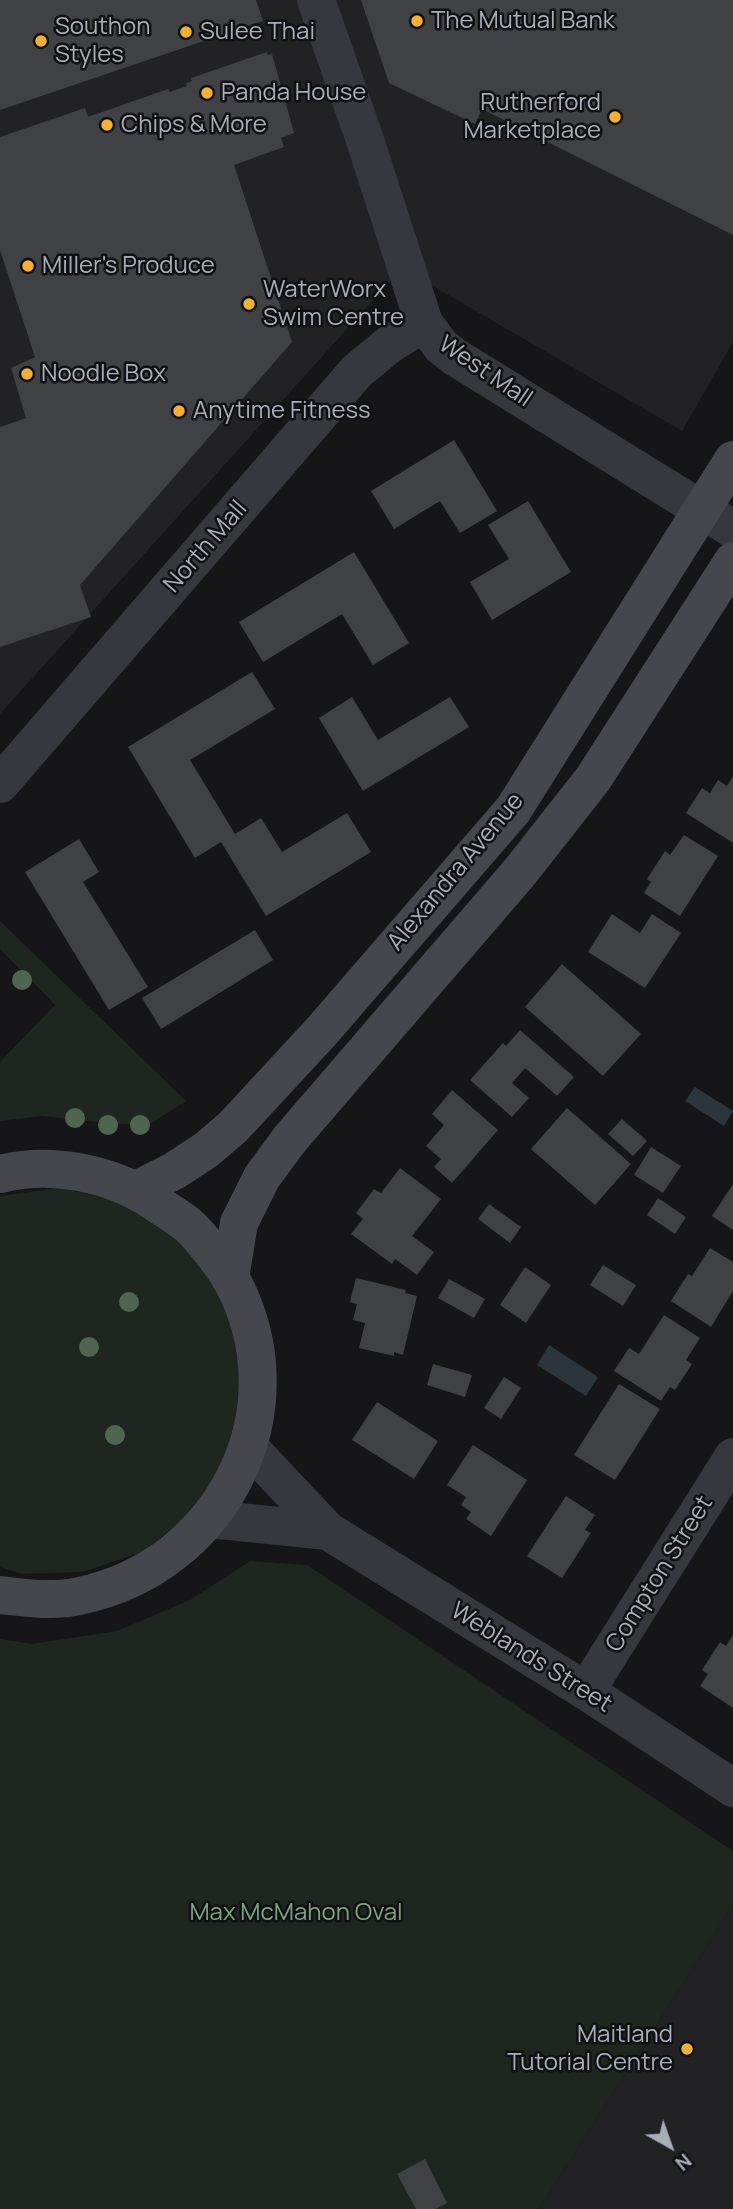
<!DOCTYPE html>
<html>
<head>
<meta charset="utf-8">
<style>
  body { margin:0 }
  #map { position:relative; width:733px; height:2209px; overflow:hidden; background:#161618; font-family:Manrope,sans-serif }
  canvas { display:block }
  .north { position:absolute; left:635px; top:2111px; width:70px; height:70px; -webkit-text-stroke:5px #111113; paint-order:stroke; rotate:140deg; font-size:19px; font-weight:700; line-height:28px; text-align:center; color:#a8adb8 }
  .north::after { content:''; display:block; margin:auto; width:24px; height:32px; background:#a8adb8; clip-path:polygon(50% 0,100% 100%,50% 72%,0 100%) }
</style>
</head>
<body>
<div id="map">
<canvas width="733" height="2209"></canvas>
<div class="north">N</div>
</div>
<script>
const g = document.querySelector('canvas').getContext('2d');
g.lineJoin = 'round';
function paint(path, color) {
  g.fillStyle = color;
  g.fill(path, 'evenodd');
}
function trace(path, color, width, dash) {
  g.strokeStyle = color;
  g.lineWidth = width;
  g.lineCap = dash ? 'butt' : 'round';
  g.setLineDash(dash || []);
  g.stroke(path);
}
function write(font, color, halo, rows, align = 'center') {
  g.font = font + ' Manrope,sans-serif';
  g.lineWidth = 5;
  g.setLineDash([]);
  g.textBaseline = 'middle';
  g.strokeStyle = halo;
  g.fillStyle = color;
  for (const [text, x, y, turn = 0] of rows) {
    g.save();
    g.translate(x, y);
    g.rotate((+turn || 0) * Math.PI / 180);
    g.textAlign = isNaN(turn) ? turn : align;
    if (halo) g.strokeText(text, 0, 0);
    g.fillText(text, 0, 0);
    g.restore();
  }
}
paint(new Path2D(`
  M0,0H733V342L682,431L402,268L0,714Z
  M733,1905V2209H539Z`), '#222225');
paint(new Path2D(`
  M0,921L186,1101L150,1124H115L41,1116L0,1121V1062L55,1005L0,949Z
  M58,1188L123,1201L178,1236L217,1284L239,1341L242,1403L225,1462L190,1514L142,1552L83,1572L22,1574L0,1567V1196Z
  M250,1561L307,1565L733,1851V1905L539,2209H0V1639L32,1644L117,1631L190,1600Z`), '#1e261f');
paint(new Path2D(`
  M695,1087L733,1111L724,1126L685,1101Z
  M549,1345L598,1377L586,1396L537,1365Z`), '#2c353c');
paint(new Path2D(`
  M0,0H256L263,21L0,110Z
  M361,0H733V235L482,109L475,124L389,83Z
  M267,52L268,55L272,54L294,133L281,138L284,147L234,165L292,342L80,585L91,617L0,647V427L26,418L11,368L35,357L0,250V137L85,108L88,117L168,89L170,92L187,86L186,83L192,81L191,78Z
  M454,440L497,511L460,533L440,501L394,529L371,491Z
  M528,501L571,572L492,620L470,582L509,559L488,525Z
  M354,552L409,643L373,665L342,614L263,662L239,622Z
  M252,672L275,709L190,760L235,834L261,818L282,852L347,813L371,852L266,916L221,842L195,858L128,747Z
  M352,697L378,740L450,697L469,727L363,791L319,718Z
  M733,776V843L686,813L702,788L710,793L718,780L727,786Z
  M684,835L718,856L680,916L644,893L651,882L647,879L665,851L670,855Z
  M79,839L99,872L83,882L148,987L109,1010L25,872Z
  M612,914L640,933L652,914L681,933L645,988L588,952Z
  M255,930L273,960L161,1029L142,998Z
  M562,964L641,1034L603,1076L525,1007Z
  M520,1030L574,1077L557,1096L525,1068L512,1083L529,1098L512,1117L470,1080L503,1043L506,1046Z
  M452,1090L498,1130L452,1183L434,1167L441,1159L426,1146L444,1125L432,1114Z
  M567,1108L631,1164L595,1205L531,1149Z
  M622,1119L647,1141L633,1156L608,1134Z
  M651,1147L681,1166L663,1193L634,1175Z
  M400,1168L441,1199L412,1236L434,1252L417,1275L395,1259L392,1264L351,1234L363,1219L356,1213L374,1189L381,1193Z
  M733,1184V1230L712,1216Z
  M658,1198L686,1217L675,1234L647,1215Z
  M489,1204L521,1227L510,1243L478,1219Z
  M710,1248L733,1262V1291L711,1327L671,1301L688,1274L692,1276Z
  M603,1265L636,1285L623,1306L590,1285Z
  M525,1267L551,1285L526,1323L500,1305Z
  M356,1278L406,1290L405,1293L417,1296L403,1355L394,1352V1356L359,1348L365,1323L353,1320L357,1304L350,1302Z
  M449,1279L485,1299L474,1318L438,1298Z
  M664,1315L700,1338L686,1360L692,1364L675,1390L670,1387L661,1401L614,1371L629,1348L639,1354Z
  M433,1364L472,1375L465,1397L427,1385Z
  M504,1377L521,1388L501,1419L484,1408Z
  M619,1384L660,1409L615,1480L574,1455Z
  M377,1402L438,1441L414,1479L352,1440Z
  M473,1445L527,1480L491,1536L466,1519L471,1512L461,1505L466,1497L447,1485Z
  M566,1496L595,1515L585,1530L591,1533L562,1578L527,1556Z
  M733,1635V1708L700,1686L708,1674L702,1670L720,1642L726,1646Z
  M425,2159L447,2203L436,2209H416L397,2174Z`), '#404145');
trace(new Path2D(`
  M316,0L364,137L424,323L441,346L455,357L733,529
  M0,784L357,371L390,344L424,323
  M586,1691L733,1457`), '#37383d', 38);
trace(new Path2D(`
  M248,1446L328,1531L586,1691L733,1788
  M210,1519L328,1531`), '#37383d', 38);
trace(new Path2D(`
  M0,1174C50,1161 110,1173 153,1201C164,1209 177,1216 188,1225C199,1234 224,1267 231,1279C303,1410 222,1567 79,1596C53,1602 26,1598 0,1595
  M136,1190L174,1171L206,1150L233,1127L321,1032L513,810L733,460
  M230,1278L239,1223L262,1177L290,1139L519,873L593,779L733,561`), '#45474d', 38);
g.fillStyle = '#506452';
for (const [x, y] of [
  [22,980],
  [75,1118],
  [108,1125],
  [140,1125],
  [129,1302],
  [89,1347],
  [115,1435]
]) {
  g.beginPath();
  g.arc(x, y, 10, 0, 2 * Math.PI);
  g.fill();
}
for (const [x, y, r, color] of [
  [417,21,7,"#f2b134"],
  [186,32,7,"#f2b134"],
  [41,41,7,"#f2b134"],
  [207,93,7,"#f2b134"],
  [615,117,7,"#f2b134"],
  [107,125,7,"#f2b134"],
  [28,266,7,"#f2b134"],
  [249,304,7,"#f2b134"],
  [27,374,7,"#f2b134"],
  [179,411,7,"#f2b134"],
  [687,2049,7,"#f2b134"]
]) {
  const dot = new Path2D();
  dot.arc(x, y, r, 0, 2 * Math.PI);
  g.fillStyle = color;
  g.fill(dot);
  trace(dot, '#111113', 2.5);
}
write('24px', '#a8adb8', '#111113', [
  ["The Mutual Bank",431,21],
  ["Southon",55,27],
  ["Styles",55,55],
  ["Sulee Thai",200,32],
  ["Panda House",221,93],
  ["Rutherford",601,103,"right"],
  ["Marketplace",601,131,"right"],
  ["Chips & More",121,125],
  ["Miller's Produce",42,266],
  ["WaterWorx",263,290],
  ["Swim Centre",263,318],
  ["Noodle Box",41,374],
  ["Anytime Fitness",193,411],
  ["Maitland",673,2035,"right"],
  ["Tutorial Centre",673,2063,"right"]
], 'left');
write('24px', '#a8adb8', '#111113', [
  ["West Mall",485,372,34],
  ["North Mall",206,547,-49],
  ["Alexandra Avenue",456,872,-50],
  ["Compton Street",660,1574,-58],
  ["Weblands Street",531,1658,32]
]);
write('24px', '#7fa381', '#111113', [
  ["Max McMahon Oval",296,1913]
]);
</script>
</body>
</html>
